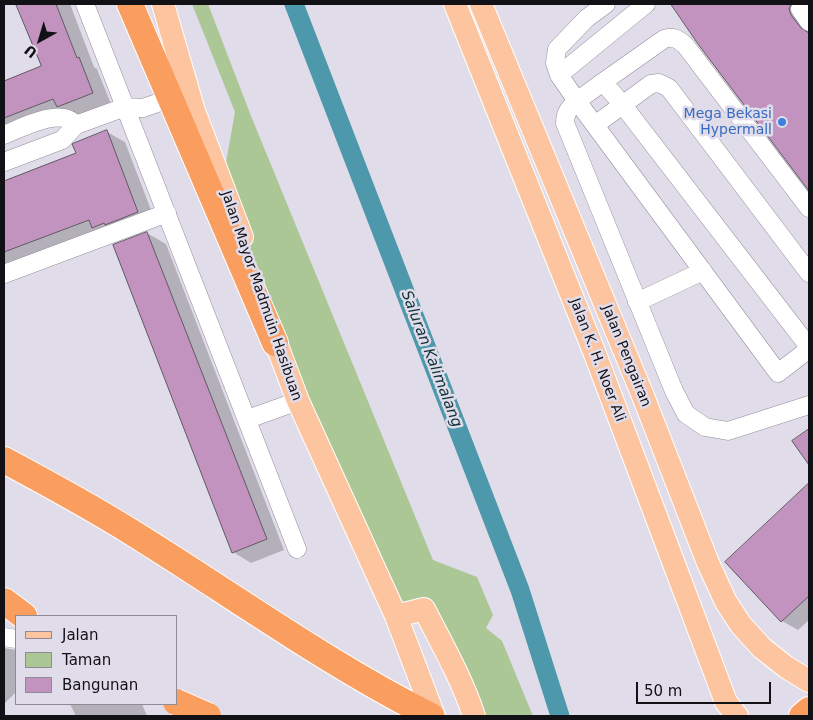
<!DOCTYPE html>
<html>
<head>
<meta charset="utf-8">
<style>
  body { margin:0 }
  #map { position:relative; width:813px; height:720px; overflow:hidden; background:#e1dce9; font-family:"DejaVu Sans",sans-serif }
  canvas { display:block }
  .frame { position:absolute; inset:0; border:5px solid #121115; pointer-events:none }
  .legend { position:absolute; left:15px; top:615px; width:162px; height:90px; box-sizing:border-box; background:#e1dce9; border:1px solid #8e8b94; margin:0; padding:6px 9px; list-style:none; font-size:15px; color:#121115 }
  .legend li { display:flex; align-items:center; gap:10px; height:25px }
  .legend b { width:25px; border:1px solid #8e8b94 }
  .north { position:absolute; left:15px; top:15px; width:50px; height:50px; -webkit-text-stroke:4px #e1dce9; paint-order:stroke; rotate:219deg; font-size:14px; font-weight:700; line-height:20px; text-align:center; color:#121115 }
  .north::after { content:''; display:block; margin:auto; width:18px; height:22px; background:#121115; clip-path:polygon(50% 0,100% 100%,50% 72%,0 100%) }
  .scale { position:absolute; left:636px; top:682px; width:135px; height:22px; box-sizing:border-box; border:2px solid #121115; border-top:0; padding-left:6px; font-size:15px; line-height:18px; white-space:nowrap; color:#121115; -webkit-text-stroke:4px #e1dce9; paint-order:stroke }
</style>
</head>
<body>
<div id="map">
<canvas width="813" height="720"></canvas>
<div class="frame"></div>
<ul class="legend">
<li><b style="height:6px;background:#fcc5a0"></b>Jalan</li>
<li><b style="height:14px;background:#abc795"></b>Taman</li>
<li><b style="height:14px;background:#c193be"></b>Bangunan</li>
</ul>
<div class="north">U</div>
<div class="scale">50 m</div>
</div>
<script>
const g = document.querySelector('canvas').getContext('2d');
g.lineJoin = 'round';
function paint(path, color) {
  g.fillStyle = color;
  g.fill(path, 'evenodd');
}
function trace(path, color, width, dash) {
  g.strokeStyle = color;
  g.lineWidth = width;
  g.lineCap = dash ? 'butt' : 'round';
  g.setLineDash(dash || []);
  g.stroke(path);
}
function write(font, color, halo, rows, align = 'center') {
  g.font = font + ' "DejaVu Sans",sans-serif';
  g.lineWidth = 5;
  g.setLineDash([]);
  g.textBaseline = 'middle';
  g.strokeStyle = halo;
  g.fillStyle = color;
  for (const [text, x, y, turn = 0] of rows) {
    g.save();
    g.translate(x, y);
    g.rotate((+turn || 0) * Math.PI / 180);
    g.textAlign = isNaN(turn) ? turn : align;
    if (halo) g.strokeText(text, 0, 0);
    g.fillText(text, 0, 0);
    g.restore();
  }
}
paint(new Path2D(`
  M192,4H208L251,116L433,560L477,577L493,615L486,628L502,641L533,716H474L424,609L396,616L222,185L235,112Z`), '#abc795');
paint(new Path2D(`
  M18,4H70L94,67L97,69L111,104L76,117L4,135V82L42,67Z
  M673,4H809V189L699,44Z
  M107,132L125,142L156,223L4,269V182L78,154Z
  M147,233L166,244L284,550L251,563L233,552Z
  M809,485V620L798,630L782,621L726,562Z
  M4,648L16,650V692L4,704Z
  M70,704H142L147,716H76Z`), '#0003');
trace(new Path2D(`
  M294,4L520,590L560,716`), '#4d99ab', 19);
const building = new Path2D(`
  M16,4H56L77,58L79,57L93,93L57,107L53,99L4,118V81L41,66Z
  M671,4H791L789,9L791,15L801,28L809,33V191L698,44Z
  M107,130L138,212L105,225L104,223L92,228L89,220L4,252V181L76,153L72,144L74,143Z
  M147,232L267,539L232,553L113,245Z
  M809,429V465L792,441Z
  M809,483V596L781,622L725,562Z`);
paint(building, '#c193be');
trace(building, '#615861', 1);
const minor = new Path2D(`
  M85,4L297,549
  M606,4L587,18L557,49L555,63L559,75L577,101C569,108 565,113 565,123L674,391L686,414L705,427L728,431L809,405
  M800,9L809,22
  M559,75L646,4
  M603,82L577,101L778,373L809,349
  M595,125L651,84L659,83L669,88L809,273
  M4,135C21,128 62,106 76,125
  M4,162L62,140L76,125L125,107L143,108L180,95
  M809,208L685,45C678,39 673,36 664,39L603,82L622,104L809,347
  M4,274L167,213
  M637,302L703,271
  M248,419L298,401
  M4,637L16,639`);
const major = new Path2D(`
  M163,4L194,111L242,237
  M455,4L595,354L726,702L737,716
  M481,4L643,396L708,563L726,602L741,625L762,648L786,667L809,681
  M270,327L298,401L396,616L424,609C442,644 462,679 474,716
  M396,616L434,716`);
const highway = new Path2D(`
  M130,4L275,343
  M4,460C49,484 93,508 136,535C234,596 328,664 431,716
  M4,601L24,616
  M802,716L809,710`);
trace(minor, '#938f9b', 19);
trace(major, '#fff', 24);
trace(highway, '#fff', 28);
trace(minor, '#fff', 18);
trace(major, '#fcc5a0', 22);
trace(highway, '#fa9e60', 26);
const highwayBridge = new Path2D(`
  M176,702L208,716`);
trace(highwayBridge, '#fff', 28, []);
trace(highwayBridge, '#fa9e60', 26);
for (const [x, y, r, color] of [
  [782,122,5,"#3f7fe0"]
]) {
  const dot = new Path2D();
  dot.arc(x, y, r, 0, 2 * Math.PI);
  g.fillStyle = color;
  g.fill(dot);
  trace(dot, '#e1dce9', 2);
}
write('14px', '#366cbe', '#e1dce9', [
  ["Mega Bekasi",772,114],
  ["Hypermall",772,130]
], 'right');
write('14px', '#121115', '#e1dce9', [
  ["Jalan Mayor Madmuin Hasibuan",261,296,71],
  ["Jalan Pengairan",626,356,68],
  ["Jalan K. H. Noer Ali",597,360,69]
]);
write('italic 15px', '#0c323a', '#e1dce9', [
  ["Saluran Kalimalang",431,359,69]
]);
</script>
</body>
</html>
